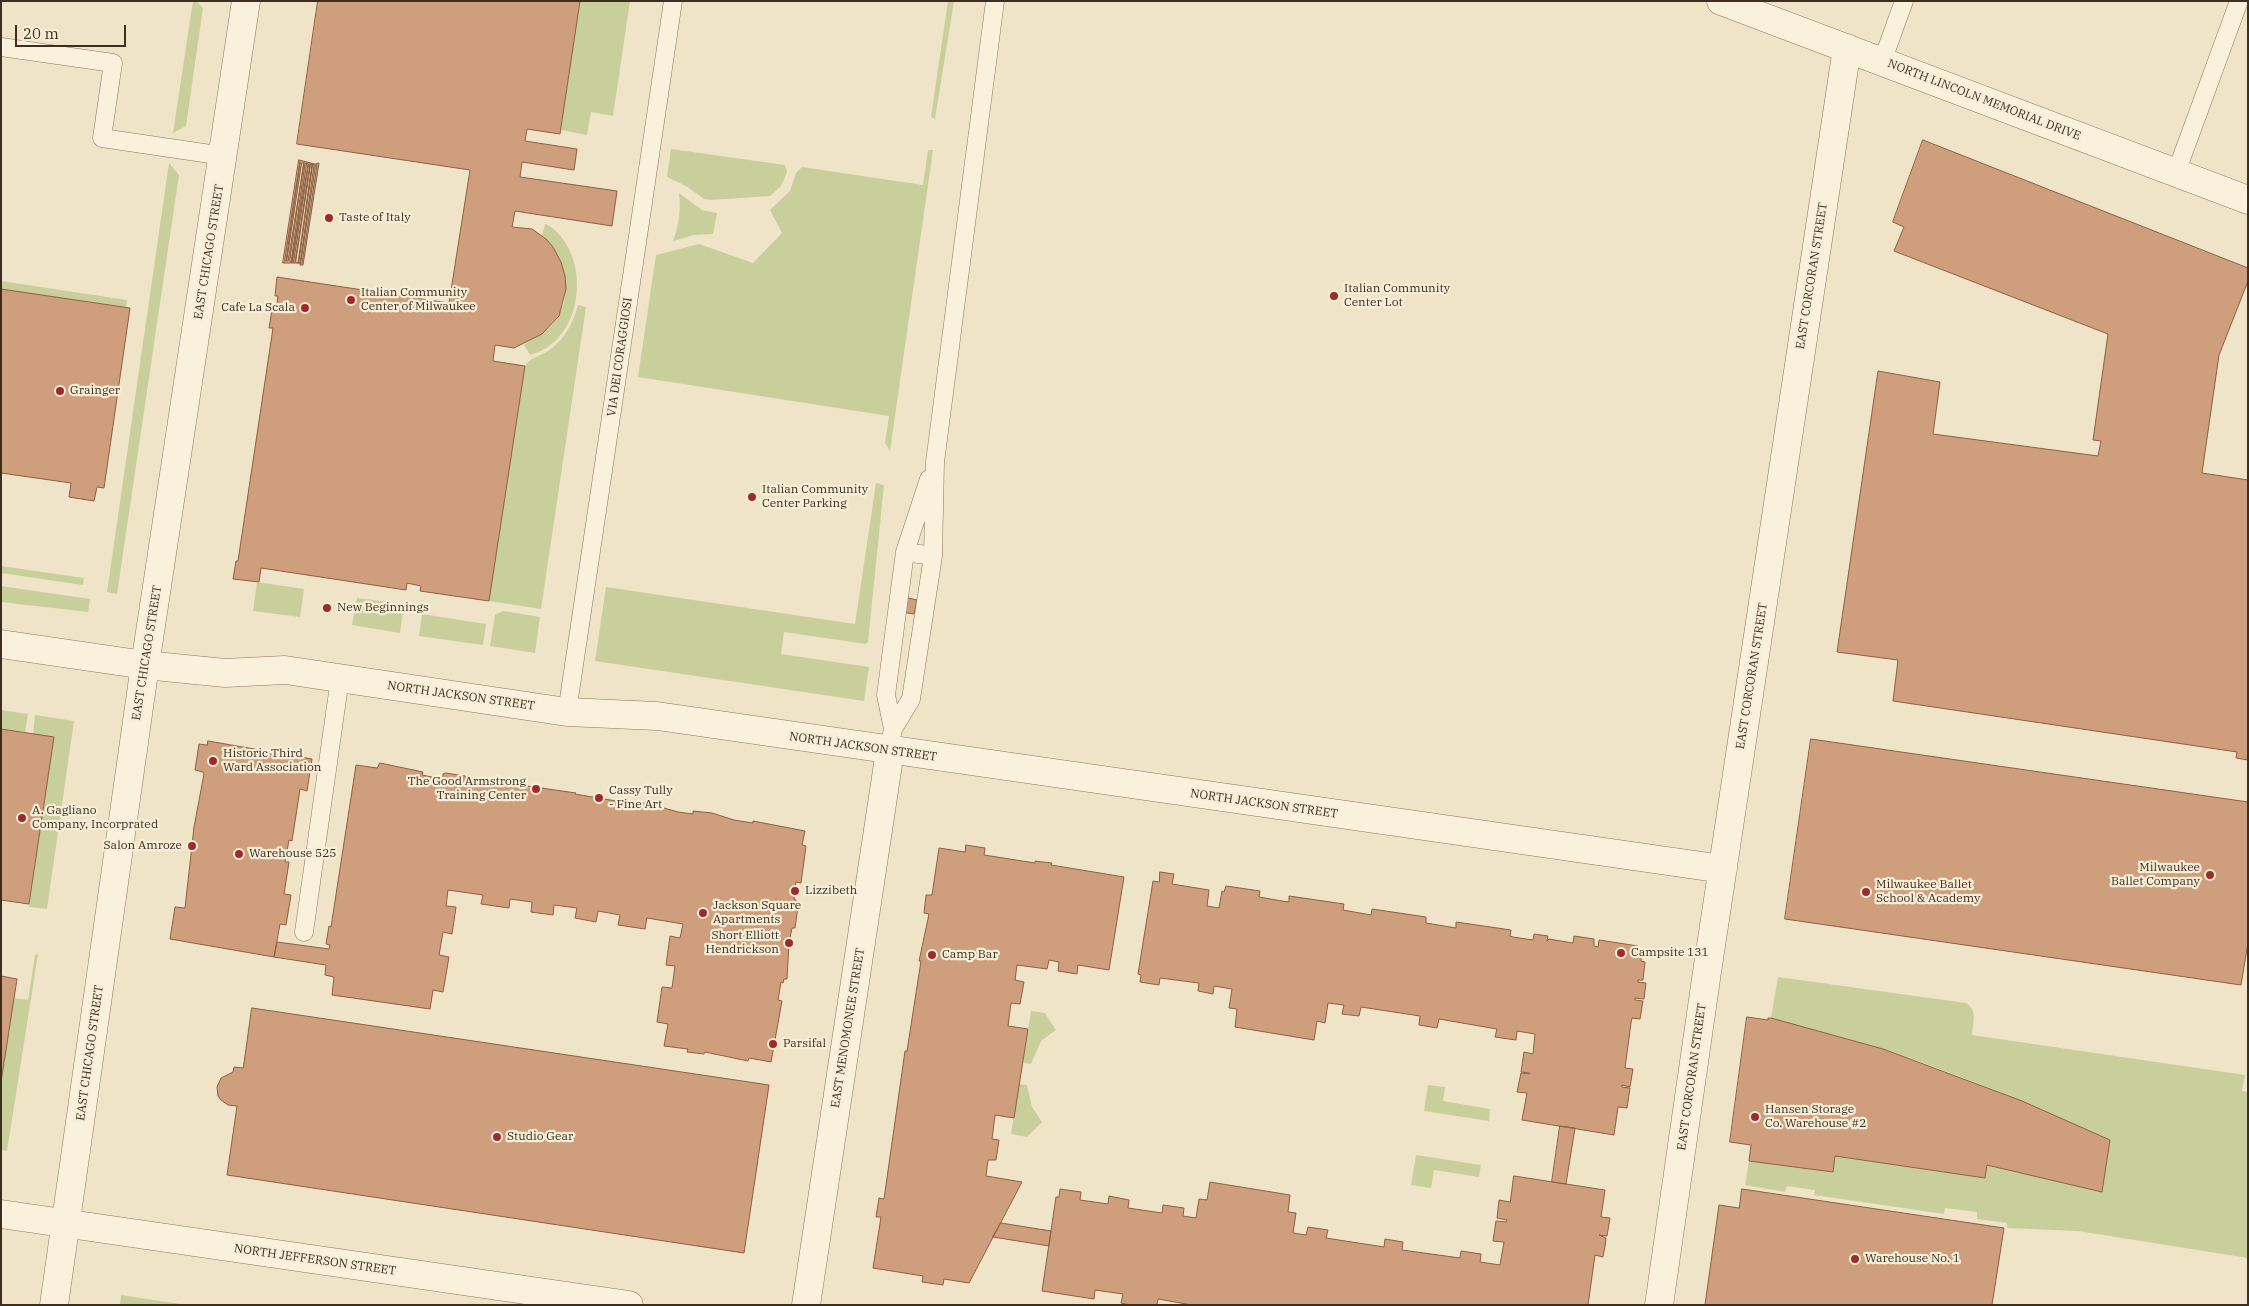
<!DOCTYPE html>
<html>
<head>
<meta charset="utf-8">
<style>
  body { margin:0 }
  #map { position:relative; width:2249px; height:1306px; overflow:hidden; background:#f0e4c8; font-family:"IBM Plex Serif",serif }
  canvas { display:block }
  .frame { position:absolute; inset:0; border:2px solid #3d2e20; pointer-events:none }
  .scale { position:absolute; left:15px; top:25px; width:111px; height:22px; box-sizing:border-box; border:2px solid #3d2e20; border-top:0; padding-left:6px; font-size:15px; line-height:18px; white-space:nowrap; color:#3d2e20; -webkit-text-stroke:4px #f7eed8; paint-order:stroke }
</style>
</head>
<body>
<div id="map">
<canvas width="2249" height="1306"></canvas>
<div class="frame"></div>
<div class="scale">20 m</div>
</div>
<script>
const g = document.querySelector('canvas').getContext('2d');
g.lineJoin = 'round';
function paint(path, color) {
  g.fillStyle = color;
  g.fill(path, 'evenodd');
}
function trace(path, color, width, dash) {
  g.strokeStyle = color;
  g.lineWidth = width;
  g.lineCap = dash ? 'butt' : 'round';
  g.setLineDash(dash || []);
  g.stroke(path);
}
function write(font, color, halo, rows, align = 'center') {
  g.font = font + ' "IBM Plex Serif",serif';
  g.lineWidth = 4.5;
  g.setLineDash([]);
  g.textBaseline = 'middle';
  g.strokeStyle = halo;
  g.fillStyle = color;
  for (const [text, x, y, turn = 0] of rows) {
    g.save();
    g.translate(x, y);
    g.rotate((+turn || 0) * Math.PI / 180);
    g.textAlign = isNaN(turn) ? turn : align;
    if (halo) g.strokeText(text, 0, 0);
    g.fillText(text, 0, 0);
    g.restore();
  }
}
paint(new Path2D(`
  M193,1H196L203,8L186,126L173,133Z
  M580,1H630L613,116L591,112L587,135L561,130Z
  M948,1H954L935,119L931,117Z
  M671,149L785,165L787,172L781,186L770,196L711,200L704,199L686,186L667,177Z
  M928,150H933L890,451L885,443L889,416L638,377L656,255L699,244L753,263L782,233L770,210L790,191L796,173L802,167L923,185Z
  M169,163L179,175L117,594L107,592Z
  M679,193L702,210L717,213L713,234L694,235L673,241C679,226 681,210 679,193Z
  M545,224C553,226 560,235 565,242C589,279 577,343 530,355L524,345L551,326L559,316L564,303L566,289L553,247L542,236Z
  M1,281L127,300L126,307L1,289Z
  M578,305L586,307L541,609L489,601L525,366C529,358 541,356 548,351C564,340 573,324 578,305Z
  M876,483L884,485L868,642L866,644L784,632L781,654L869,667L864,701L595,661L606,587L855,624Z
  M1,566L84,578L83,585L1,573Z
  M257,582L304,589L300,617L253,611Z
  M1,586L90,599L88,612L1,602Z
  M357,598L404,604L400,633L352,625Z
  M503,611L540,617L535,653L490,646L495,615Z
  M422,614L486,624L483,645L419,636Z
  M1,710L28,714L25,732L1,729Z
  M35,715L74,721L47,909L29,907L54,737L33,734Z
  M38,954L7,1151L1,1150V1082L14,998L28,1000L35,955Z
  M1778,977L1966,1003C1978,1010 1973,1022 1972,1035L2245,1075L2242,1091L2248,1092V1258L2078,1231L2007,1228V1223L1977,1219V1212L1945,1208L1944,1214L1814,1195L1815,1190L1787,1186L1785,1192L1745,1185L1749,1161L1832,1172L1835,1156L1984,1178L1987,1165L2102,1192L2110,1140C2036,1107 1962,1075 1885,1050C1848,1038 1809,1029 1771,1018Z
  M1031,1011L1045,1013L1056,1030L1041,1041L1031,1064L1023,1063Z
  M1019,1084L1027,1085L1032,1107L1042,1122L1027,1137L1011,1134Z
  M1428,1085L1445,1087L1443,1101L1490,1109L1489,1121L1424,1111Z
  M1416,1155L1481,1165L1479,1177L1434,1170L1431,1188L1411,1185Z
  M121,1295L187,1305H120Z`), '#c9cf9b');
const building = new Path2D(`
  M318,1H580L560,134L527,129L525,141L577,149L574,170L522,162L520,177L617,191L612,226L515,211L512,227L532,229L546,239L553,247L561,262L565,276L566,289L559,316L542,334L514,348L495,345L493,361L525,366L489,601L420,591L421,586L407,583L406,590L261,568L259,582L233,579L236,561H238L273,328H269L272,310L276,311L278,296H275L277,277L449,303L470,170L297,144Z
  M1923,140L2248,268V281L2219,355L2202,473L2248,480V760L2236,758L2237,752L1893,701L1898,660L1837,652L1878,371L1940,382L1933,434L2098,456L2101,441L2093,440L2108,334L1894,251L1904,227L1893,222Z
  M299,160L315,164L319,163L303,265H300V263H283ZM300,162L286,261H285ZM302,163H304L288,261H287ZM304,163H305L291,262L290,261ZM307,163L308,164L292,262ZM309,164H310L295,262H294ZM311,164H312L298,263L296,262ZM313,164L314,165L300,263H299ZM316,165H317L302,263H301Z
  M1,289L130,308L104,488L97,487L94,501L69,497L71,483L1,473Z
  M904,597L917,600L914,614L901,612Z
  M1,729L54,737L29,904L1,900Z
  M1811,739L2248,802V943L2241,985L1785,919Z
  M208,741L312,759L307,791L300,789L292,841L289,840L285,862H289L284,894L291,895L286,925L280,924L274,957L170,939L175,907L185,908L194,827L204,774L203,772L195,770L199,744L207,745Z
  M380,763L423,772L422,775L432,777L443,779V774L446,773L465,776V777L576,793L575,794L628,803V801L650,804L678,812L693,814V811L712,813L734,820L753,823V821L805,831L802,845L806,846L801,883L796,882L794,899L796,900V905L798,906L795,928H792L789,943L787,979H784L783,983L781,982L778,1000L782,1001L771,1062L749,1058L748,1061L705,1052L704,1054L687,1052L688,1049L664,1046L668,1024L657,1022L662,987L672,988L675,966L666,965L670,936L680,938L683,924L647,918L645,929L618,925L620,915L598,911L596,922L575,918L577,908L554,905L553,915L531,912L532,902L510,899L509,908L481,904L483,895L448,890L446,906L456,907L452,934L443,932L439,955L449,957L443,992L433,990L430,1009L332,995L334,977L325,975L326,965L274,957L277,942L329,949L330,945L326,944L329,926L331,927L356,765L377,768Z
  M966,845L985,848L984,855L1035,863V861L1043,862L1052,863L1051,865L1124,877L1109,970L1078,965L1077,974L1058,971L1059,962L1049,960L1047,969L1017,965L1015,980L1024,982L1020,1004L1011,1003L1008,1026L1028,1029L1014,1118L995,1115L992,1139L999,1140L996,1160H988L986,1176L1022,1182L969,1283L944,1279L943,1285L922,1282L923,1276L873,1268L881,1217H876L879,1198L884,1199L905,1051H907L921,961H919L929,914L924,913L926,895H932L939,848L965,852Z
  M1160,872L1174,874L1172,884L1209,890L1207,906L1219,908L1222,891L1224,892L1226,886L1260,891L1259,897L1282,901L1289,902V896L1344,904L1343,910L1371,915L1372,909L1426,917V923L1456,928V922L1511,930L1510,936L1513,937L1533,940L1534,934L1548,936L1547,941L1549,939L1573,943L1574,936L1594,939V946L1598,947L1599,940L1638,946L1636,953L1642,954L1641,961L1645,962L1643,980H1638V982L1646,983L1644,999L1635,998V1000L1643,1001L1640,1019L1632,1018L1631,1023L1625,1068L1633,1069L1630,1087L1622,1085V1087L1630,1088L1627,1108L1618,1107L1614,1135L1522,1120L1527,1093L1517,1092L1521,1073L1529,1074L1530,1073L1521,1072L1524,1052L1533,1054L1535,1034L1517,1031L1516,1040L1495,1037L1497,1029L1439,1019L1437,1028L1419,1025L1420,1016L1361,1007L1359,1016L1342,1014L1344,1005L1328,1003L1325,1023L1317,1021L1314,1040L1235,1027L1237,1009L1229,1008L1232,989L1214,986L1213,994L1198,991L1199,983L1160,978L1159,985L1140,982L1141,975L1138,974L1153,881L1159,882Z
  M1,976L17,979L1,1082Z
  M252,1008L769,1085L744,1253L227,1175L237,1106L228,1105L221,1100L218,1096L217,1087L221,1078L233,1072L234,1067L243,1068Z
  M1747,1017L1768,1020V1018H1771L1883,1049L2022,1101L2110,1140L2102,1192L1987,1165L1985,1178L1835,1156L1833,1172L1749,1161L1751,1145L1730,1142Z
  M1560,1126L1575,1128L1566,1184L1552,1182Z
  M1514,1176L1605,1190L1601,1217L1610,1218L1607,1236L1599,1235L1606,1238L1605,1246L1603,1257L1595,1255L1588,1305H1192L1158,1299L1157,1305H1130L1121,1303L1123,1294L1095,1290L1094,1299L1042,1291L1056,1197H1059L1060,1189L1081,1192L1080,1200L1108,1204L1109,1196L1129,1200L1128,1208L1162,1213L1163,1205L1184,1208L1183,1216L1196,1218L1199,1199L1207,1200L1210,1182L1290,1195L1288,1212L1296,1213L1293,1233L1306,1235L1308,1227L1328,1230L1326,1238L1384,1247L1385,1239L1403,1242L1402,1250L1460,1258L1461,1251L1481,1254L1480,1262L1500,1265L1504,1242L1493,1241L1496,1221L1506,1222L1507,1220L1497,1218L1499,1200L1510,1202Z
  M1742,1189L2004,1228L1992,1305H1705L1719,1205L1739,1208Z
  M1001,1223L1051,1231L1049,1246L993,1237Z`);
paint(building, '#cf9f7d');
trace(building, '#8d5f41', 1);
const service = new Path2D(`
  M1,47L113,63L102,138L224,156
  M1882,62L1904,1
  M2176,173L2239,1
  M905,552L929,479
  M567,712L673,1
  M893,729L911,699L933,556L935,462L995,1
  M892,734L893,729L886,695L905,552L933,556
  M304,932L340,678`);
const minor = new Path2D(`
  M145,665L225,673L285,670L567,712L657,716L1723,869
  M1,1214L629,1305
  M806,1305L890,751
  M1659,1305L1707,972L1847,48`);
const tertiary = new Path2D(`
  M1721,1L2248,200
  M1,644L145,665
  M54,1305L145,665L246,1`);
trace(service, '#8d765c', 19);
trace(minor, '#8d765c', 29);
trace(tertiary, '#8d765c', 29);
trace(service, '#faf1dc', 18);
trace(minor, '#faf1dc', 28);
trace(tertiary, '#faf1dc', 28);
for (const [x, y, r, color] of [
  [329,218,5,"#9e2a2b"],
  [1334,296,5,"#9e2a2b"],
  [351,300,5,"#9e2a2b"],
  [305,308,5,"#9e2a2b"],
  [60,391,5,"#9e2a2b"],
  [752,497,5,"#9e2a2b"],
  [327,608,5,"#9e2a2b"],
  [213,761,5,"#9e2a2b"],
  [536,789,5,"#9e2a2b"],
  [599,798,5,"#9e2a2b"],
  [22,818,5,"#9e2a2b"],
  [192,846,5,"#9e2a2b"],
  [239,854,5,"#9e2a2b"],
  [2210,875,5,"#9e2a2b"],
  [795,891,5,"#9e2a2b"],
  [1866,892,5,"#9e2a2b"],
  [703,913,5,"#9e2a2b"],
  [789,943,5,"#9e2a2b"],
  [1621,953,5,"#9e2a2b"],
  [932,955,5,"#9e2a2b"],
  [773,1044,5,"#9e2a2b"],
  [1755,1117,5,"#9e2a2b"],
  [497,1137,5,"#9e2a2b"],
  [1855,1259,5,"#9e2a2b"]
]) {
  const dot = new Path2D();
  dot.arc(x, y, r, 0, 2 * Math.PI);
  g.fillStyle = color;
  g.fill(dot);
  trace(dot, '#f7eed8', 2);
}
write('12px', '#3d2e20', '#f7eed8', [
  ["NORTH LINCOLN MEMORIAL DRIVE",1984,100,21],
  ["EAST CHICAGO STREET",209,252,-81],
  ["EAST CORCORAN STREET",1812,276,-81],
  ["VIA DEI CORAGGIOSI",620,357,-82],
  ["EAST CHICAGO STREET",147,653,-81],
  ["EAST CORCORAN STREET",1752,676,-81],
  ["NORTH JACKSON STREET",461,696,8],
  ["NORTH JACKSON STREET",863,747,8],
  ["NORTH JACKSON STREET",1264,804,8],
  ["EAST MENOMONEE STREET",848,1028,-81],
  ["EAST CHICAGO STREET",90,1053,-82],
  ["EAST CORCORAN STREET",1692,1077,-82],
  ["NORTH JEFFERSON STREET",315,1260,8]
]);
write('12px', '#3d2e20', '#f7eed8', [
  ["Taste of Italy",339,218],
  ["Italian Community",1344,289],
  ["Center Lot",1344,303],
  ["Italian Community",361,293],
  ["Center of Milwaukee",361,307],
  ["Cafe La Scala",295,308,"right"],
  ["Grainger",70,391],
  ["Italian Community",762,490],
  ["Center Parking",762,504],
  ["New Beginnings",337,608],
  ["Historic Third",223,754],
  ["Ward Association",223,768],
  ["The Good Armstrong",526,782,"right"],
  ["Training Center",526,796,"right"],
  ["Cassy Tully",609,791],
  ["- Fine Art",609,805],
  ["A. Gagliano",32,811],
  ["Company, Incorprated",32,825],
  ["Salon Amroze",182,846,"right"],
  ["Warehouse 525",249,854],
  ["Milwaukee",2200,868,"right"],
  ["Ballet Company",2200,882,"right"],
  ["Milwaukee Ballet",1876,885],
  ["School & Academy",1876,899],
  ["Lizzibeth",805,891],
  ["Jackson Square",713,906],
  ["Apartments",713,920],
  ["Short Elliott",779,936,"right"],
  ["Hendrickson",779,950,"right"],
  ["Campsite 131",1631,953],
  ["Camp Bar",942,955],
  ["Parsifal",783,1044],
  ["Hansen Storage",1765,1110],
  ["Co. Warehouse #2",1765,1124],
  ["Studio Gear",507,1137],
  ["Warehouse No. 1",1865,1259]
], 'left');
</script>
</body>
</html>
